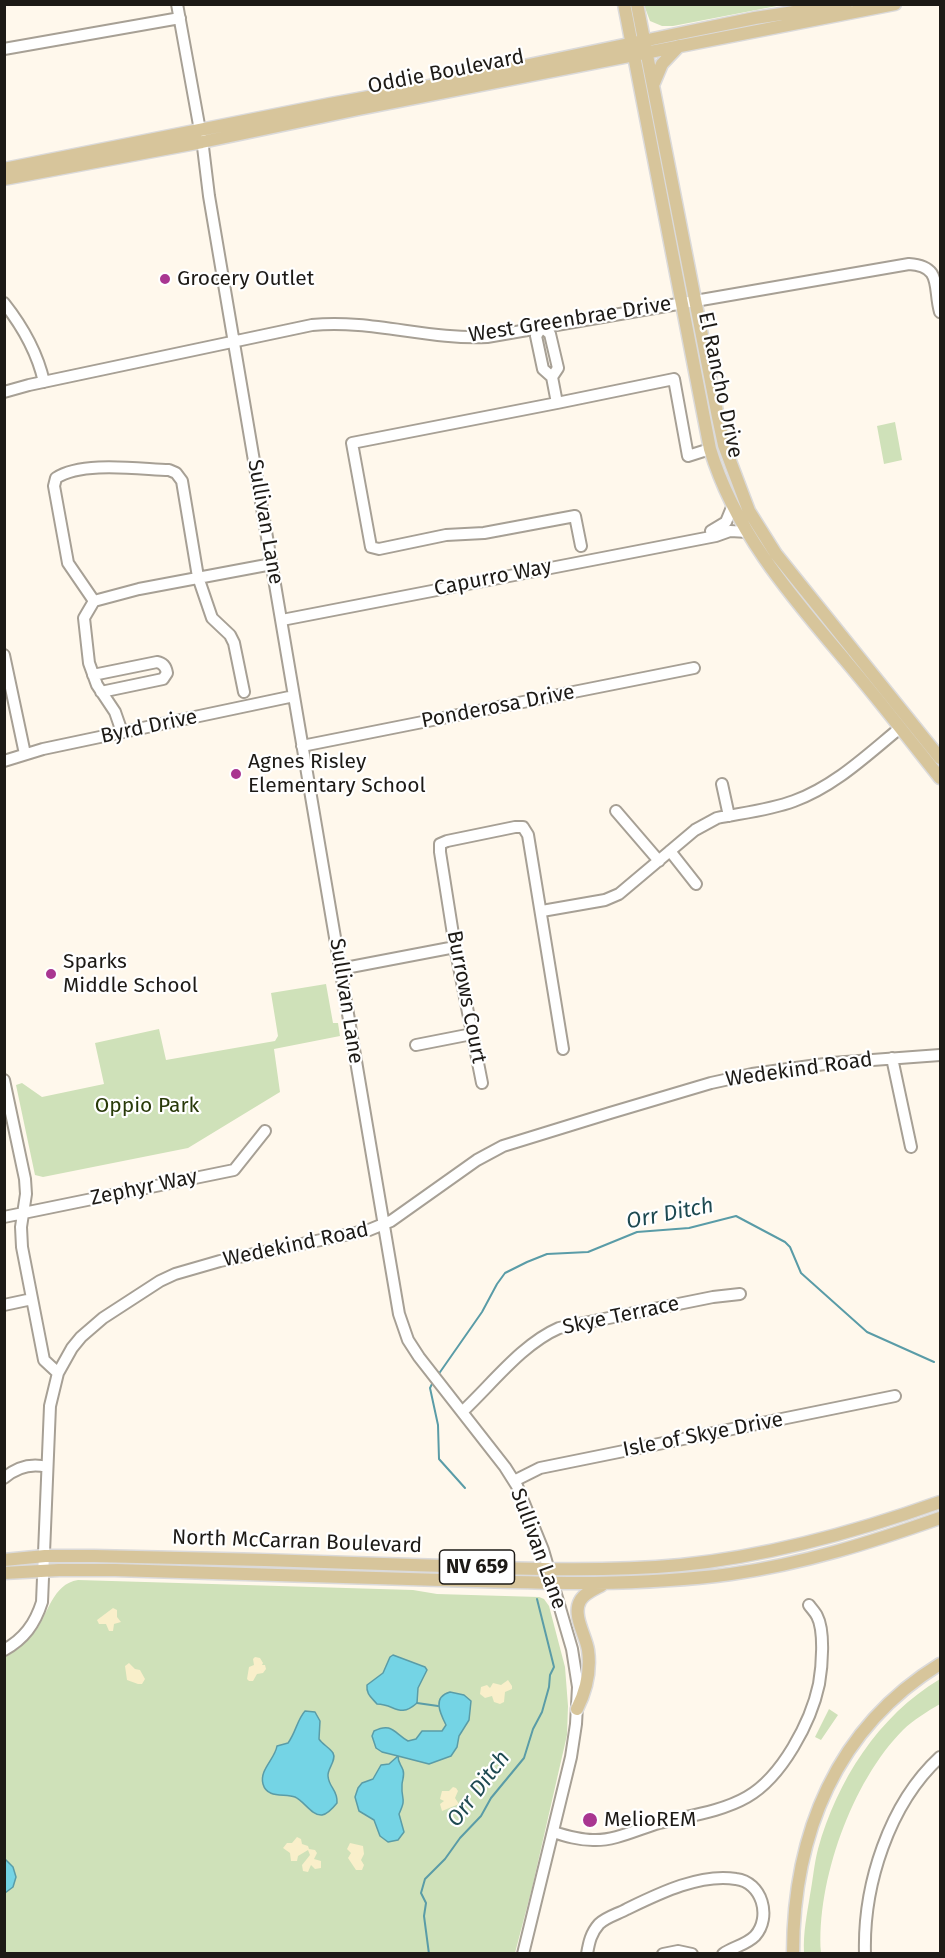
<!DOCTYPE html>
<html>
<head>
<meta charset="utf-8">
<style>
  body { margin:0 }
  #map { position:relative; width:945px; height:1958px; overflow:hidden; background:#fff8ec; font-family:"Fira Sans",sans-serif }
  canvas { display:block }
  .frame { position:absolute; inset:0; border:6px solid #1d1a16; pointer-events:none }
</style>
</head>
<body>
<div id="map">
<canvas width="945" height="1958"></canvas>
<div class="frame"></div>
</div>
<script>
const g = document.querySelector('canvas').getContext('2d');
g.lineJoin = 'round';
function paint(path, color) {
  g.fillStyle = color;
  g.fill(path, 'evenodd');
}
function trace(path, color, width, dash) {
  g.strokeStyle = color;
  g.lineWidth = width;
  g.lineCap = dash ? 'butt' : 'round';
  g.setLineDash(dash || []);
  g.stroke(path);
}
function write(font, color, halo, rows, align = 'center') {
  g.font = font + ' "Fira Sans",sans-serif';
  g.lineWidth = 4.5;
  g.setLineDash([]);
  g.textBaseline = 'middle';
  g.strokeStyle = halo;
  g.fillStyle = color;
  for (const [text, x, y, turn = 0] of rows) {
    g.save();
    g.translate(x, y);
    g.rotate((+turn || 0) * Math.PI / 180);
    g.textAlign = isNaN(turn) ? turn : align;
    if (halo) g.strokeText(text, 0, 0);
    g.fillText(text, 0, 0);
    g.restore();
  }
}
paint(new Path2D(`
  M644,5V4L782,5L673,26H662L650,21Z
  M895,422L902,460L884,464L877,426Z
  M326,984L333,1023H338L340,1036L274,1049L280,1092L188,1148L43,1177L35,1175L16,1085L22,1083L42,1097L104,1084L95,1043L159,1029L166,1060L275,1041L278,1036L271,993Z
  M78,1580L413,1590L437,1594L539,1597L544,1599L549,1606L565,1667L568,1706L567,1735L532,1888L515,1953H5V1657C16,1651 26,1643 34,1633C48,1615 52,1584 78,1580Z
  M940,1679V1704C928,1711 913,1720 903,1730C852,1781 816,1882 821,1953H804C803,1933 807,1914 810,1895C813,1880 814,1864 818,1849C837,1781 878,1716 940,1679Z
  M829,1709L838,1715L821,1740L815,1737Z`), '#cfe1b9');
paint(new Path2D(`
  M113,1608L117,1610V1617L121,1622L114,1624L113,1631H109L106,1624H99L97,1620Z
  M255,1657L260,1658L263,1663L262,1665H265L266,1669L263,1673L257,1674L253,1681H249L247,1679L249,1667L254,1665L253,1659Z
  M129,1663L135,1669L140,1670L145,1679L142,1684H138L127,1680L125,1666Z
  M508,1680L512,1686V1689L505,1692L504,1702L500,1704L494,1702L492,1696L485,1698L480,1694L481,1687L487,1685L490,1688L493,1683L501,1685Z
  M453,1787L456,1788L458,1791L455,1798L459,1804L442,1811L440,1804L444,1801L440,1799L442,1791H449Z
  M297,1837L301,1839L302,1844L308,1846L309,1849L315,1850L317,1853L314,1859L321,1861V1868L315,1869L311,1865L308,1872L303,1871L302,1865L310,1855L308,1850L298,1856L297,1861H291L290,1853L283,1848L287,1843H292Z
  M350,1843L363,1846L364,1854L361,1860L364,1865L362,1870H356L348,1858L351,1853L347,1849Z`), '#f9efca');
const water = new Path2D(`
  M393,1655L425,1667L427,1670L418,1688L417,1703C399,1719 395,1704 377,1704C371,1697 366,1694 367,1685L383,1673L390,1657Z
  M450,1692L464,1695L471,1701L469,1720L459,1736L457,1747L451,1756L429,1764L398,1756C398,1763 401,1764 403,1770C405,1776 402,1780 402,1785C401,1801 407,1797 399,1814L404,1832L398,1840L388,1842L380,1836L374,1820L359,1811L355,1797L358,1788L362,1783L373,1779L381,1765L389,1764L398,1756L382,1752L376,1748L372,1736L374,1731C392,1722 394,1733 408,1741L416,1739L422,1731H442L446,1725C440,1713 432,1697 450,1692Z
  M305,1711L315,1712L320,1721L319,1739C322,1744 330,1748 333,1753C337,1760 327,1769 328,1776C329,1788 338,1790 337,1803C333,1808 328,1814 322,1815C312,1816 304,1801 295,1797C285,1793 267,1799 263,1784C259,1770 275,1759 277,1746L288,1743C296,1732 297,1720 305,1711Z
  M5,1859L13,1867L16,1877L13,1887L5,1893Z`);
paint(water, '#74d4e5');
trace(water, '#5a9ca7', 1.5);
trace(new Path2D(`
  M438,1375L482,1312L497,1284L505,1273L527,1262L547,1254L588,1252L637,1232L689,1228L736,1216L785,1242L790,1247L801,1273L867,1332L934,1362
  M433,1382L430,1388L438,1425L439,1459L465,1488
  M417,1703L438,1706
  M429,1954L424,1916L426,1903L421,1893L425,1879L445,1859L460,1838L481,1816L491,1798L524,1758L533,1729L542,1712L549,1687L550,1675L554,1667L537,1599`), '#5a9ca7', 2);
const minor = new Path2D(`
  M177,4L203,147L209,196L399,1314L408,1340L419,1357L505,1467L517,1486L543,1550L572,1649L578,1687L576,1724L571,1757L523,1954
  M4,49L180,18
  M4,303C23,327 37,351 44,382
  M552,377L558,368L550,334L542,327L536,336L543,369L552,377L557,403L674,379L688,456L710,449
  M4,392L29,385L312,325C371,319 428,340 487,337L909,264C943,266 933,288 940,312
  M557,403L352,443L371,547L379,549L446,535L484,533L575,516L581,546
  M711,531L726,522L733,505
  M94,601L68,563L54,486L56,478C82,461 138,469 169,470L176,473L182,481L198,577L212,618L230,635L234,643L244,692
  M282,620L716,536L730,531L748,532
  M4,655L25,754
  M93,675L157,662C163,663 166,667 167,673L163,679L101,692
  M122,732L115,712L97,685L89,663L84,618L94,601L139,589L272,564
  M302,746L694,668
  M4,761L43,749L294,696
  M722,784L729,816
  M616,811L659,861
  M670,851L696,884
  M542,911L605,900L619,894L695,830L717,818C742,813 770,810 794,801C835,786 867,755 900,728
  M340,969L455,947
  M416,1045L472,1034
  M892,1058L911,1147
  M4,1080L25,1179L26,1194L21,1227L22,1247L44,1360L58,1373
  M482,1083L455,947L440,852V844L447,841L515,827H523L528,835L563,1049
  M4,1217L234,1170L265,1131
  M4,1305L32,1299
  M462,1412C492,1384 522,1344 559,1328L713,1297L740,1294
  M4,1478C17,1467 31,1463 47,1467
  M514,1481L540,1468L895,1396
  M4,1650C24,1639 35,1624 42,1602L50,1406L58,1373L72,1348L81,1337L103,1318L160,1281L175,1274L220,1261L369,1230L391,1221L477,1160L503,1146L610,1113L711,1083L752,1074L832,1063L940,1055
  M553,1832C566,1836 579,1840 593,1840C615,1841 638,1829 659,1823C687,1816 721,1812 747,1797C782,1777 811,1722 819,1684C822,1667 825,1631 817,1616C815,1612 811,1608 809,1605
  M587,1954C589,1942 591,1933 599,1924C606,1917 618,1914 627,1909C658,1894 700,1873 736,1879C762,1882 772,1917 755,1936C746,1945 733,1947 723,1954
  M663,1954L678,1951L692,1954
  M865,1954C863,1885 889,1804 940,1757`);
const major = new Path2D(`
  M624,4L710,449C735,532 791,596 845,660C878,699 909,739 940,778
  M637,4L718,417L724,445L749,511L776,554L940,758
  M654,83L662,64L679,46
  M4,169L330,104L424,87L686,32L755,18L846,4
  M4,179L202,142L359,109L895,4
  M4,1560L45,1556H94C201,1558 307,1561 413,1565C502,1568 591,1573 681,1565C770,1556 856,1532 940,1502
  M4,1573L59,1570H115C223,1574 332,1577 441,1580C538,1583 634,1587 731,1574C803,1564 872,1542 940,1518
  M577,1709C586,1691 591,1671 588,1650C586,1636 572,1615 580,1601C584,1593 595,1589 602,1585
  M793,1954C793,1834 836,1728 940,1664`);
trace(minor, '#a7a095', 14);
trace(major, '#dbdada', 15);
trace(minor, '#fff', 10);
trace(major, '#d7c59b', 12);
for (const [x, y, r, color] of [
  [165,279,6,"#a93691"],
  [236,774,6,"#a93691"],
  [51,974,6,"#a93691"],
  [590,1820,8,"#a93691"]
]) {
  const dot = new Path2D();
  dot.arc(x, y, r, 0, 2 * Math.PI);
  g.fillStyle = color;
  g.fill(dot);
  trace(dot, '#fff', 2);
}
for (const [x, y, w] of [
  [477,1567,75]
]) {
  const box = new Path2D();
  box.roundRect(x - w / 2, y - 17, w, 34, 4.5);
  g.fillStyle = '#fff';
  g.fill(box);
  trace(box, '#1d1a16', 1.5);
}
write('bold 20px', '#1d1a16', null, [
  ["NV 659",477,1567]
]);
write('21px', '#1d1a16', '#fff', [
  ["Oddie Boulevard",446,72,-11],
  ["West Greenbrae Drive",570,320,-9],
  ["El Rancho Drive",720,385,78],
  ["Sullivan Lane",265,522,80],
  ["Capurro Way",493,578,-11],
  ["Ponderosa Drive",498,707,-11],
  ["Byrd Drive",149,727,-12],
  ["Burrows Court",466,997,79],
  ["Sullivan Lane",346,1001,81],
  ["Wedekind Road",799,1070,-8],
  ["Zephyr Way",144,1188,-12],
  ["Wedekind Road",296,1245,-12],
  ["Skye Terrace",621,1316,-12],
  ["Isle of Skye Drive",703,1435,-11],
  ["North McCarran Boulevard",297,1542,2],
  ["Sullivan Lane",538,1549,70]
]);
write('21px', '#1d1a16', '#fff', [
  ["Grocery Outlet",177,279],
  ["Agnes Risley",248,762],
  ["Elementary School",248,786],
  ["Sparks",63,962],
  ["Middle School",63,986],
  ["MelioREM",604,1820]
], 'left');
write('21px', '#293a09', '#fff', [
  ["Oppio Park",147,1106]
]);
write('italic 22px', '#1e4a52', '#fff', [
  ["Orr Ditch",670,1214,-11],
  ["Orr Ditch",479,1789,-53]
]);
</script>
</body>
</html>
